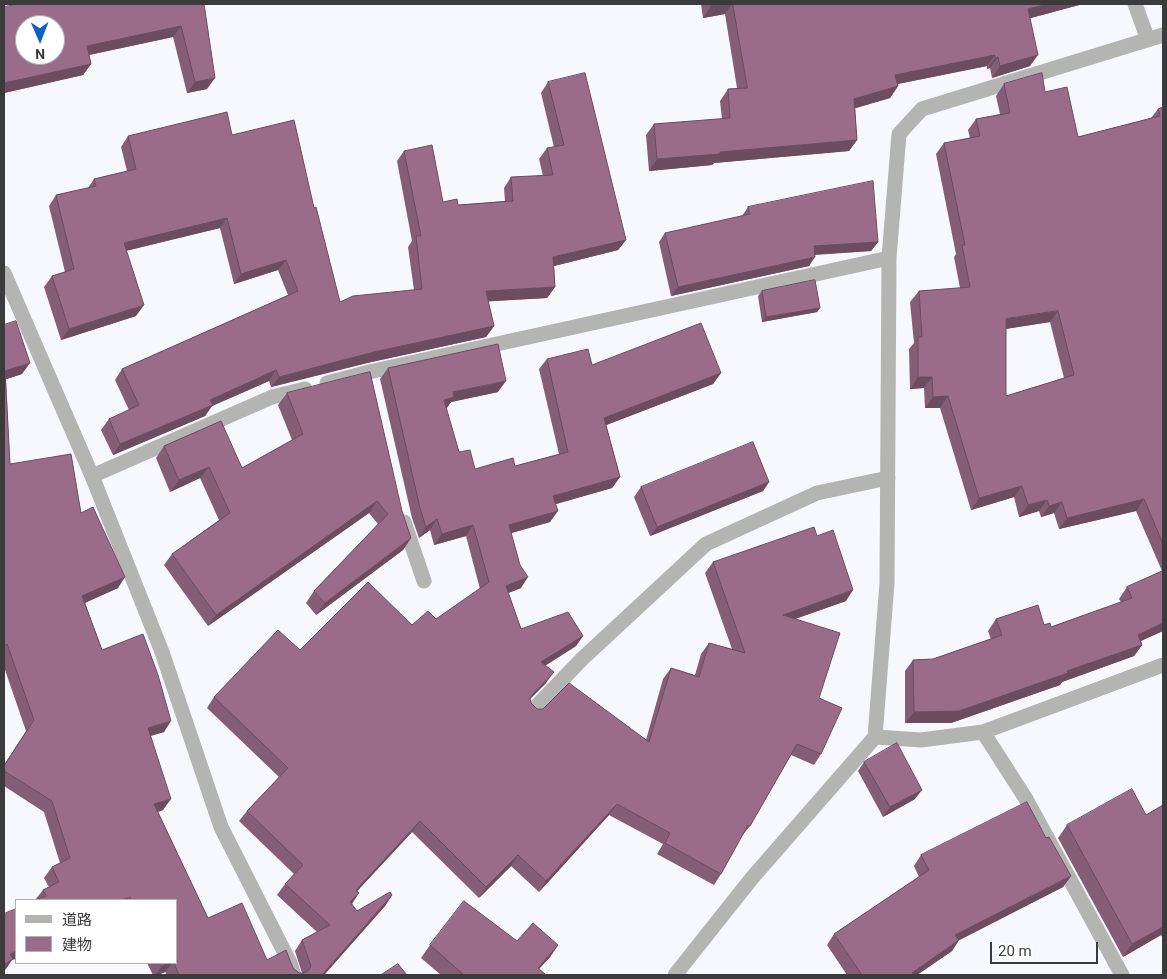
<!DOCTYPE html>
<html>
<head>
<meta charset="utf-8">
<style>
  body { margin:0 }
  #map { position:relative; width:1167px; height:979px; overflow:hidden; background:#f7f7fe; font-family:Roboto,"Noto Sans JP",sans-serif }
  canvas { display:block }
  .frame { position:absolute; inset:0; border:5px solid #3b3b3d; pointer-events:none }
  .legend { position:absolute; left:15px; top:899px; width:162px; height:65px; box-sizing:border-box; background:#fff; border:1px solid #b1b1b1; margin:0; padding:6px 9px; list-style:none; font-size:15px; color:#3b3b3d }
  .legend li { display:flex; align-items:center; gap:10px; height:25px }
  .legend b { width:25px; border:1px solid #b1b1b1 }
  .north { position:absolute; left:15px; top:15px; width:50px; height:50px; box-sizing:border-box; background:#fff; border:1px solid #b1b1b1; border-radius:50%; rotate:179deg; font-size:14px; font-weight:700; line-height:20px; text-align:center; color:#3b3b3d }
  .north::after { content:''; display:block; margin:auto; width:18px; height:22px; background:#105fc9; clip-path:polygon(50% 0,100% 100%,50% 72%,0 100%) }
  .scale { position:absolute; left:990px; top:942px; width:108px; height:22px; box-sizing:border-box; border:2px solid #3b3b3d; border-top:0; padding-left:6px; font-size:15px; line-height:18px; white-space:nowrap; color:#3b3b3d; -webkit-text-stroke:4px #fff; paint-order:stroke }
</style>
</head>
<body>
<div id="map">
<canvas width="1167" height="979"></canvas>
<div class="frame"></div>
<ul class="legend">
<li><b style="height:6px;background:#b4b4b2"></b>道路</li>
<li><b style="height:14px;background:#9b6c8a"></b>建物</li>
</ul>
<div class="north">N</div>
<div class="scale">20 m</div>
</div>
<script>
const g = document.querySelector('canvas').getContext('2d');
g.lineJoin = 'round';
function trace(path, color, width, dash) {
  g.strokeStyle = color;
  g.lineWidth = width;
  g.lineCap = dash ? 'butt' : 'round';
  g.setLineDash(dash || []);
  g.stroke(path);
}
function paint(path, color) {
  g.fillStyle = color;
  g.fill(path, 'evenodd');
}
trace(new Path2D(`
  M1135,4L1148,40
  M4,273L92,476L162,652L221,827L290,963L294,975
  M327,383L369,372L889,258
  M92,476L272,397L305,389
  M404,522L424,581
  M532,711L582,659L706,544L817,493L888,478
  M983,732L1026,799L1122,975
  M875,737L921,740L983,732L1163,665
  M675,975L752,878L875,737L887,583L889,258L899,134L922,109L1163,35`), '#b4b4b2', 15);
paint(new Path2D(`
  M204,4L207,89L187,93L173,37L89,55L91,64L83,75L4,93V7Z
  M701,4H1083L1030,18V66L992,78L990,68L987,69V66L898,84V86L890,98L855,108L857,140L849,151L714,163L712,165L649,171L646,135L654,124L722,119L720,101L728,89L737,88L725,14L703,18Z
  M548,82L626,240L618,250L554,266L555,287L547,298L488,301L494,326L486,337L367,363L271,387L269,381L212,406L205,416L113,455L101,430L109,419L129,410L115,380L122,369L288,295L278,270L234,284L220,228L126,251L136,316L61,340L44,287L52,276L65,272L49,206L56,195L88,188L94,179L127,171L121,147L128,136L232,135L314,208L340,302L414,290L408,247L412,241L397,161L404,151L443,202L458,205L505,201L504,188L511,177L543,176L539,159L547,148L554,147L541,93Z
  M1004,84L1045,92L1078,137L1151,118L1158,109L1163,107V631L1140,641L1142,645L1134,656L1062,682L1060,685L951,723H905V671L913,660L933,659L991,639L988,631L996,619L1051,627L1121,602L1119,599L1127,587L1162,571L1136,511L1059,529L1054,513L1041,517L1039,511L1019,517L1014,497L971,510L940,408H925L924,388L910,389L909,349L914,343L910,302L919,291L960,288L954,257L956,254L936,154L944,143L970,138L968,130L976,119L1000,114L996,96ZM1050,322L1064,378L1006,396V329Z
  M748,207L878,242L871,251L815,255L809,266L671,296L659,242L665,233L742,216Z
  M762,291L820,308L817,312L762,322L758,296Z
  M4,325L22,374L6,379L10,464L81,513L118,588L85,603L102,650L164,732L151,736L163,810L158,812L208,918L267,960L293,968L299,973H302L295,951L302,940L317,932L277,895L285,884L294,874L239,821L247,811L279,777L207,708L214,697L300,650L436,619L480,589L466,536L434,545L430,530L419,538L412,518L380,379L388,368L498,392L451,402L446,408L459,452L475,469L515,466L559,454L539,369L547,359L592,365L721,373L713,384L606,425L620,477L612,488L555,504L550,522L511,533L521,588L508,593L521,629L583,636L576,646L545,666L546,683L530,699L531,703L537,709L646,740L663,679L671,668L695,675L701,654L709,643L732,649L705,573L713,562L817,536L846,601L795,619L819,698L821,754L814,765L791,755L750,826L742,836L721,874L714,885L657,854L663,844L609,815L539,892L511,866L479,898L412,832L357,891L352,904L357,911L392,895L385,906L324,975H167L165,972L158,975H153L147,963H176V900H35L43,890L49,887L44,878L52,867L60,863L44,812L4,786V765L26,731L4,667Z
  M287,393L402,511L411,538L403,550L316,615L306,603L314,591L378,524L369,513L208,626L164,565L172,554L219,520L200,478L170,492L156,458L164,446L242,468L292,440L278,405Z
  M769,482L763,491L650,536L634,497L641,487Z
  M864,762L915,799L883,817L858,771Z
  M1163,805V939L1161,935L1123,957L1058,838L1067,825L1146,815Z
  M1046,838L1071,876L1063,887L959,940L952,951L917,975H847L827,945L834,934L919,877L914,866L921,855Z
  M517,941L558,945L550,957L539,969L546,975H441L421,958L430,945Z`), '#855d77');
paint(new Path2D(`
  M725,4H732L725,14L703,18L711,6Z
  M1048,4H1083L1020,21L1028,9Z
  M181,26L173,37L79,57L87,46Z
  M995,55L987,66L887,86L895,75Z
  M1038,55L1030,66L992,78L1000,66Z
  M998,57L990,68L987,69L995,58Z
  M91,64L83,75L4,93V83Z
  M215,78L207,89L187,93L195,82Z
  M898,86L890,98L846,111L854,99Z
  M857,140L849,151L714,163L712,165L649,171L657,159L720,152Z
  M227,218L220,228L116,253L124,243Z
  M626,240L618,250L546,268L553,257Z
  M878,242L871,251L807,255L814,246Z
  M815,257L809,266L671,296L678,287Z
  M286,260L278,270L234,284L241,274Z
  M555,287L547,298L479,302L486,291Z
  M144,305L136,316L61,340L69,329Z
  M820,308L817,312L762,322L766,317Z
  M1058,311L1050,322L998,330L1006,319Z
  M494,326L486,337L367,363L271,387L279,377L374,352Z
  M30,363L22,374L4,380L5,371Z
  M276,370L269,381L212,406L205,416L113,455L120,444L210,400Z
  M721,373L713,384L596,429L604,418Z
  M918,377H932L924,388L910,389Z
  M506,381L498,392L451,402L447,408L436,411L444,400L453,392Z
  M948,396L940,408H925L933,397Z
  M209,467L200,478L170,492L179,480Z
  M620,477L612,488L546,507L553,496Z
  M769,482L763,491L650,536L657,527Z
  M1022,486L1014,497L971,510L979,498Z
  M1144,499L1136,511L1059,529L1067,518Z
  M1047,500L1039,511L1019,517L1028,505Z
  M377,501L369,513L208,626L216,615Z
  M1062,502L1054,513L1041,517L1049,506Z
  M558,511L550,522L501,536L509,525Z
  M437,519L430,530L419,538L426,527Z
  M473,525L466,536L434,545L442,534Z
  M411,538L403,550L316,615L325,603Z
  M125,577L118,588L75,607L82,596Z
  M528,577L521,588L498,597L506,586Z
  M853,590L846,601L775,626L783,615Z
  M1163,623V631L1130,646L1138,635Z
  M583,636L576,646L533,673L541,662Z
  M1142,645L1134,656L1062,682L1060,685L951,723H905L914,712L1067,671Z
  M554,672L546,683L525,704L533,694Z
  M171,721L164,732L141,738L148,728Z
  M922,790L915,799L883,817L890,807Z
  M171,799L163,810L147,815L154,804Z
  M617,804L609,815L539,892L546,881Z
  M420,821L412,832L348,901L356,890Z
  M518,855L511,866L479,898L486,887Z
  M1071,876L1063,887L948,946L955,935Z
  M359,893L352,904L350,902Z
  M392,895L385,906L324,975H322Z
  M1163,927V933L1161,935L1123,957L1132,944Z
  M959,940L952,951L917,975H910L912,973Z
  M558,945L550,957L533,975L538,968Z
  M16,951V959L12,960L6,969L4,971V965L10,954Z
  M169,963H172L165,972L158,975H155L162,966Z`), '#6c4c61');
const building = new Path2D(`
  M20,4H204L215,78L195,82L181,26L87,46L91,64L4,83V7ZM25,25H55V55H25Z
  M710,4H725L711,6Z
  M733,4H1048L1028,9L1038,55L1000,66L998,57L995,58V55L895,75L898,86L854,99L857,140L720,152V154L657,159L654,124L730,118L728,89L747,88Z
  M585,73L626,240L553,257L555,287L486,291L494,326L374,352L279,377L276,370L210,400L213,405L120,444L109,419L139,405L122,369L298,291L286,260L241,274L227,218L124,243L144,305L69,329L52,276L74,269L56,195L96,186L94,179L136,169L128,136L227,112L232,135L294,120L314,208L316,207L340,302L353,296L422,289L416,236H421L404,151L432,145L443,202L457,199L458,205L513,201L511,177L553,175L547,148L564,145L548,82Z
  M1042,73L1045,92L1067,87L1078,137L1160,116L1158,109L1163,107V544L1144,499L1067,518L1062,502L1049,506L1047,500L1028,505L1022,486L979,498L948,396L933,397L932,377H918V337H922L919,291L970,287L962,245H965L944,143L980,136L976,119L1010,113L1004,84ZM1058,311L1074,375L1006,396V319Z
  M873,181L878,242L814,246L815,257L678,287L665,233L750,214L748,207Z
  M815,280L820,308L766,317L762,291Z
  M16,321L30,363L5,371L10,464L71,454L81,513L93,507L125,577L82,596L102,650L143,634L158,675L171,721L148,728L171,799L154,804L208,918L242,903L267,960L286,950L293,968L299,973H304L308,971L311,966L302,940L330,925L285,884L303,865L247,811L288,768L214,697L278,630L300,650L368,582L412,625L428,611L436,619L489,582L473,525L442,534L437,519L426,527L420,508L388,368L498,344L506,381L453,392L454,397L444,400L459,452L470,450L475,469L513,458L515,466L568,452L547,359L588,349L592,365L701,323L721,373L604,418L620,477L553,496L558,511L509,525L520,565L528,577L506,586L521,629L568,612L583,636L541,662L554,672L533,694L530,698L531,703L537,709H543L569,683L649,742L671,668L699,677L709,643L745,653L713,562L814,527L817,536L833,530L853,590L783,615L840,633L819,698L842,708L821,754L797,744L750,826L748,825L721,874L665,843L670,833L617,804L546,881L518,855L486,887L420,821L356,890L359,893L350,902L357,911L390,892L392,895L322,975H179L174,963H176V900H132L130,897L122,900H35L46,896L43,890L59,882L52,867L70,858L52,801L4,771V766L34,720L7,644L4,646V325Z
  M370,372L402,511L411,538L325,603L314,591L388,514L377,501L216,615L172,554L230,513L209,467L179,480L164,446L221,421L242,468L303,434L287,393Z
  M753,442L769,482L657,527L641,487Z
  M1163,571V623L1138,635L1142,645L1067,671L1068,673L959,711L914,712L913,660L933,659L1002,635L996,619L1038,605L1044,625L1050,623L1051,627L1132,598L1127,587Z
  M897,743L922,790L890,807L864,762Z
  M1132,789L1146,815L1163,805V927L1132,944L1067,825Z
  M1027,802L1046,838L1049,837L1071,876L955,935L959,940L912,973L913,975H862L834,934L929,870L921,855Z
  M464,901L517,941L533,923L558,945L538,968L546,975H464L430,945Z
  M16,909V951L10,954L13,959L4,965V914Z
  M159,963H169L162,966Z
  M398,964L407,975H381Z`);
paint(building, '#9b6c8a');
trace(building, '#6c4c61', 1);
</script>
</body>
</html>
